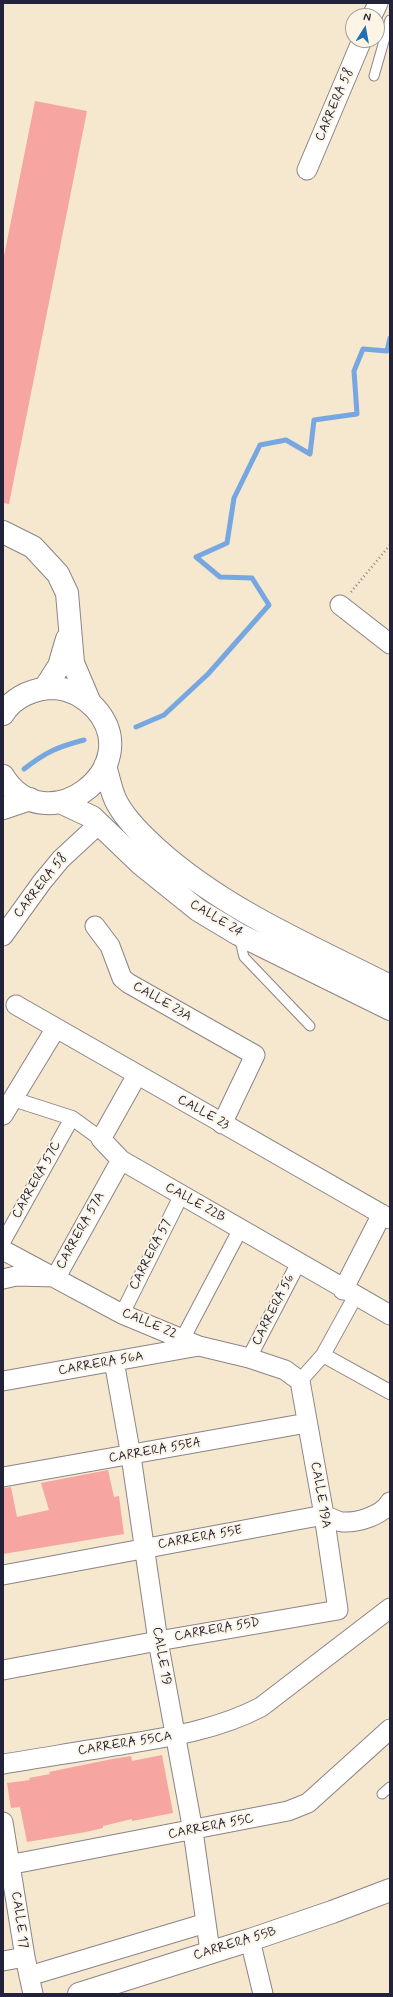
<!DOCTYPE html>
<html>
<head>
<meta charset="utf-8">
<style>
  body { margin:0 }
  #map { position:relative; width:393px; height:1997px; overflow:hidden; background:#f6e7cf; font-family:Mynerve,sans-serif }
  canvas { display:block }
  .frame { position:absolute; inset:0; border:4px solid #22223b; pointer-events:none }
  .north { position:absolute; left:345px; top:8px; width:40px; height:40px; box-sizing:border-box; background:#fcf5e5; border:1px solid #a5a1a1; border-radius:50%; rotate:11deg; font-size:11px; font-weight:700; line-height:16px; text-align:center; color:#22223b }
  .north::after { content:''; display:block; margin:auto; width:14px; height:18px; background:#1f6fb2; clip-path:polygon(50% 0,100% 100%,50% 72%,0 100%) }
</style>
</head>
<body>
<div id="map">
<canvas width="393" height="1997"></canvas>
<div class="frame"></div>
<div class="north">N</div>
</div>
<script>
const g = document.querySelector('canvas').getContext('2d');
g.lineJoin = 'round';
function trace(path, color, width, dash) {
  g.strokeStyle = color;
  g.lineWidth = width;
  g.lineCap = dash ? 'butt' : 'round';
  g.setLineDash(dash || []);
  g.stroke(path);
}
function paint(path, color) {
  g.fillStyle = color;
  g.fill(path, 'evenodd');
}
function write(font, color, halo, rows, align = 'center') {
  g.font = font + ' Mynerve,sans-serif';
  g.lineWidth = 4;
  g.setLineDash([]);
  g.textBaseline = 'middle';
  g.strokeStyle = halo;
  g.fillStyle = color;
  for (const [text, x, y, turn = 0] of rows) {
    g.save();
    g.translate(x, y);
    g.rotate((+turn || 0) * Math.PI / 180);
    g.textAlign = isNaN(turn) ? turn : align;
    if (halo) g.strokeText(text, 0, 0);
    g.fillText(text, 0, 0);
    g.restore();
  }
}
trace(new Path2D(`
  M136,727L164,715L208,674L269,605L252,578L220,577L196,557L227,543L234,498L260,445L286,440L310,454L314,420L357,414L354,371L363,349L387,351L390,338
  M24,769C46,752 57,747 84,740`), '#76a7e1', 5);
paint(new Path2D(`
  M35,101L87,111L9,504L3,503V261Z
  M108,1470L114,1497L119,1496L124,1534L3,1554V1488L11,1487L17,1517L21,1516L49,1510L41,1483Z
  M162,1755L173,1813L132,1821V1819L103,1826V1828L86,1832L27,1842L20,1807L11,1808L7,1783L30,1780L29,1778L50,1774L49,1772L112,1759L131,1756L132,1761Z`), '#f6a5a1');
const service = new Path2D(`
  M374,76L390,20
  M239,937L244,957L310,1026
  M382,1794L390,1787`);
const pedestrian = new Path2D(`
  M13,1099L72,1118L101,1139
  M3,1242L72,1118
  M122,1314L181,1196
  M183,1338L241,1228
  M323,1355L390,1392
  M249,1358L299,1262
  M300,1381L323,1355L355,1297`);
const minor = new Path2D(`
  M372,16L378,3
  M307,170L362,40
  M340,605L390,644
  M95,926L110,946L122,978L128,983L255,1055L222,1124
  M3,936L42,882L61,859L100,823
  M16,1005L390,1219
  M137,1075L101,1139L121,1160L390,1315
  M3,1115L56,1028
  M3,1250L122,1314L199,1346L249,1358L285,1370L300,1381L324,1515L338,1610L158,1641L3,1670
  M3,1279L16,1276L56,1277L121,1160
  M343,1290L382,1214
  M114,1361L131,1456L158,1641L193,1831L210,1951
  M3,1381L199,1346
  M3,1477L307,1423
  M3,1575L324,1515C329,1517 336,1521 342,1522C357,1523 382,1516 390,1502
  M3,1764C42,1758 81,1751 121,1745C169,1737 217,1730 261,1707L390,1608
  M3,1822L25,1957L33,1994
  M3,1866L288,1811L308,1803L390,1729
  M250,1940L263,1994
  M3,1961L25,1957
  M29,1976L206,1923`);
const tertiary = new Path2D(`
  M3,532L33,547L58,574L67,593L73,663L90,703
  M45,688L59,666L67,639`);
const secondary = new Path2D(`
  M79,1994L250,1940L332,1912L390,1890`);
const primary = new Path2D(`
  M3,714C14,696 35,688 55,688C71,689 84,697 95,708C149,768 45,845 3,776
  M105,766C109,778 111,792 117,803C127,821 143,836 157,849C225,910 309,945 390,986
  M60,802L92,817L142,865L198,910L238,934L390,1009
  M3,808L30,799`);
trace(service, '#8c8485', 11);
trace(pedestrian, '#8c8485', 16);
trace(minor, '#8c8485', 21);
trace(tertiary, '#8c8485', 24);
trace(secondary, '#8c8485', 24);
trace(primary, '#8c8485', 24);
trace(new Path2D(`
  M351,592L390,545`), '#8c8485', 2.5, [1, 3]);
trace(service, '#fff', 9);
trace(pedestrian, '#fff', 14);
trace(minor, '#fff', 19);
trace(tertiary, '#fff', 22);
trace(secondary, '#fff', 22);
trace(primary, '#fff', 22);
write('13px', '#22223b', '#fcf5e5', [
  ["CARRERA 58",335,105,-67],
  ["CARRERA 58",41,886,-52],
  ["CALLE 24",216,919,31],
  ["CALLE 23A",162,1002,30],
  ["CALLE 23",203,1113,29],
  ["CARRERA 57C",37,1180,-61],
  ["CALLE 22B",195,1203,29],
  ["CARRERA 57A",81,1231,-61],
  ["CARRERA 57",151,1255,-63],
  ["CARRERA 56",274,1310,-63],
  ["CALLE 22",149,1324,23],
  ["CARRERA 56A",101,1364,-10],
  ["CARRERA 55EA",155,1451,-10],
  ["CALLE 19A",320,1495,80],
  ["CARRERA 55E",200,1538,-10],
  ["CARRERA 55D",217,1630,-10],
  ["CALLE 19",161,1656,80],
  ["CARRERA 55CA",125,1744,-9],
  ["CARRERA 55C",211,1827,-11],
  ["CALLE 17",19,1920,82],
  ["CARRERA 55B",235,1944,-17]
]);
</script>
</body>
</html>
